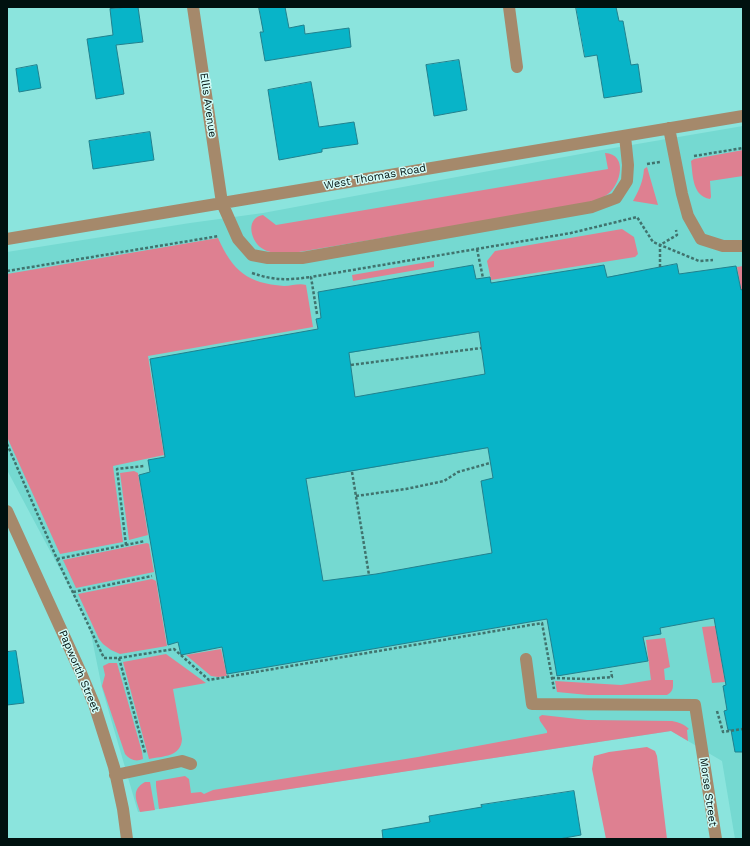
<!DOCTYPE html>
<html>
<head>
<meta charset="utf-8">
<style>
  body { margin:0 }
  #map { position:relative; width:750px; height:846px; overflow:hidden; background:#8be4dd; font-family:"Work Sans",sans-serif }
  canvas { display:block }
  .frame { position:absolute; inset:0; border:8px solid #00110f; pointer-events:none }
</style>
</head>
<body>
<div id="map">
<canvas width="750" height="846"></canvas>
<div class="frame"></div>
</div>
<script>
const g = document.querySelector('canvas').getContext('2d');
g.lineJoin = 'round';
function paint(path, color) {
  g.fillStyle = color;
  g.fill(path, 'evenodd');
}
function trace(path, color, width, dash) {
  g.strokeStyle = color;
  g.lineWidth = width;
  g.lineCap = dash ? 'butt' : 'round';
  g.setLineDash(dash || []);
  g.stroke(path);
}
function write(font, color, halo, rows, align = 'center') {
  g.font = font + ' "Work Sans",sans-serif';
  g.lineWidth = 3;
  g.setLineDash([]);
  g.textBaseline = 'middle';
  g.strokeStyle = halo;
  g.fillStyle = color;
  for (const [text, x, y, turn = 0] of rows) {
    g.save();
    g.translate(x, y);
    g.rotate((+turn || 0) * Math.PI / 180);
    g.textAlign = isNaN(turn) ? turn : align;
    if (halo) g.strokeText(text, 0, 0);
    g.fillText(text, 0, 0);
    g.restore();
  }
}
paint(new Path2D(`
  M743,126V839H735L722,761L671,731L138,812L102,688L89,624L7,470V252L190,223L263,213L602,150Z`), '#75d9d1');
paint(new Path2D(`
  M743,150V176L710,181L711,197L710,199C692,196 693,175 691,161L694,159Z
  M605,153C628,154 621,184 608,194C603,198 596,200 590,203L287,254C278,254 268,253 260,247C250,238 246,218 263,215L276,225L608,169Z
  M647,167L658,205L633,201C639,190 643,182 644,169Z
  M622,229L634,237L638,254L635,257L491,280L487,261L495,251Z
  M218,238C233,271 247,283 284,286C292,286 299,283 306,285L313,327L148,356L164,455L113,466L123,542L60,554L7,437V274Z
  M434,261V267L353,281L352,275Z
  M743,266V289L741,290L737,267Z
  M134,471L138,473L148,535L129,540L120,473Z
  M147,543L149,544L154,572L76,588L63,560Z
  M152,579L156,581L167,646L120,654L111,650L103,644L99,639L78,594Z
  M715,626L725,682L712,683L702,627Z
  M665,638L670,667L664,669L665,680H673C673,687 674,691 667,695H588L557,692L555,681L621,685L651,680L646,640Z
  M221,649L227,676L218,677L211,676L186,655Z
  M166,654L206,683L173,689L182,739C181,757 163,756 149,759L123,662Z
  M109,663H117L142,752L143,759C136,762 130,760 125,754L102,686L105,675L103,666Z
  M542,715L587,720L672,721C678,722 684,724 689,729L687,730L688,741L671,731L159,809L156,786V781L185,776L189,779L191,793L201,792L204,794L213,790L418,757L547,733V731L540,721L539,717Z
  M647,747L655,751L657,756L667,839H606L592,769L594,756L609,752Z
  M145,782H150L155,810L140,812C136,799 131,790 145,782Z`), '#de8091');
const building = new Path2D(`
  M129,7H138L143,42L116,45L124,94L96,99L87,39L113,35L110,9Z
  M259,7H285L289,28L304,25L305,34L349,28L351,47L265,61L260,32H263Z
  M576,7H616L619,21H623L631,65L638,64L642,92L604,98L597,55L585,57Z
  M459,60L467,110L434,116L426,65Z
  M37,65L41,88L19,92L16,69Z
  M311,82L319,127L354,122L358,144L322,149V152L279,160L268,90Z
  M150,132L154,160L93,169L89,141Z
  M677,264L679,274L736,266L741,290L743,289V752H735L731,730H728L724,711L727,710L723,686L726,685L714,618L660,628L661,634L643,637L648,661L557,676L547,619L227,674L222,647L181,655L178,642L168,645L139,475L150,472L148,460L165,457L150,359L318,329L316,319L321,318L318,292L473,265L476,279L490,277L491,283L604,265L607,277ZM479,332L485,374L355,397L349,353ZM488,448L493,478L481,481L492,553L376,574L323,581L306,479Z
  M16,651L24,703L7,705V652Z
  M574,791L581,835L559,839H383L382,830L430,822L429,816L482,807L481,805Z`);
paint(building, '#08b4c8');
trace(building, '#22818e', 1);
trace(new Path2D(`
  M694,156L743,148
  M647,164L660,162
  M477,249L483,278
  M660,267V245L677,235L676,230
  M7,271L219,236
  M252,273C276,281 287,280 311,277
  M317,314L311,277L571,233L637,217L653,242L699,261L713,260
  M351,365L481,348
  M7,444L57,559L104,658H119L145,753
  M352,472L369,575
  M356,496L406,489L444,481L458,472L490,463
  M126,545L117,469L144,466
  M57,559L145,541
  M73,592L152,576
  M119,658L174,649L209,680L542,623L554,689
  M552,678L588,679L612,677L611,671
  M717,711L723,732L743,729`), '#40736e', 2.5, [3, 2]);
trace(new Path2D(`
  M193,7L222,203L238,239L252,255L268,258H302L592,207L616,198L627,181L628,165L625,136
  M509,7L517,67
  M669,128L682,194L688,216L701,239L723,246H743
  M7,239L743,116
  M7,511L81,673L94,704L114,767L123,809L127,839
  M526,659L532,704L695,705L716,839
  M115,775L182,761L191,764`), '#a5896b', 12);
write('11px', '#00110f', '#d2fcf8', [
  ["Ellis Avenue",208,105,82],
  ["West Thomas Road",375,177,-10],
  ["Papworth Street",79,671,67],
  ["Morse Street",708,792,82]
]);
</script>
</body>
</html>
